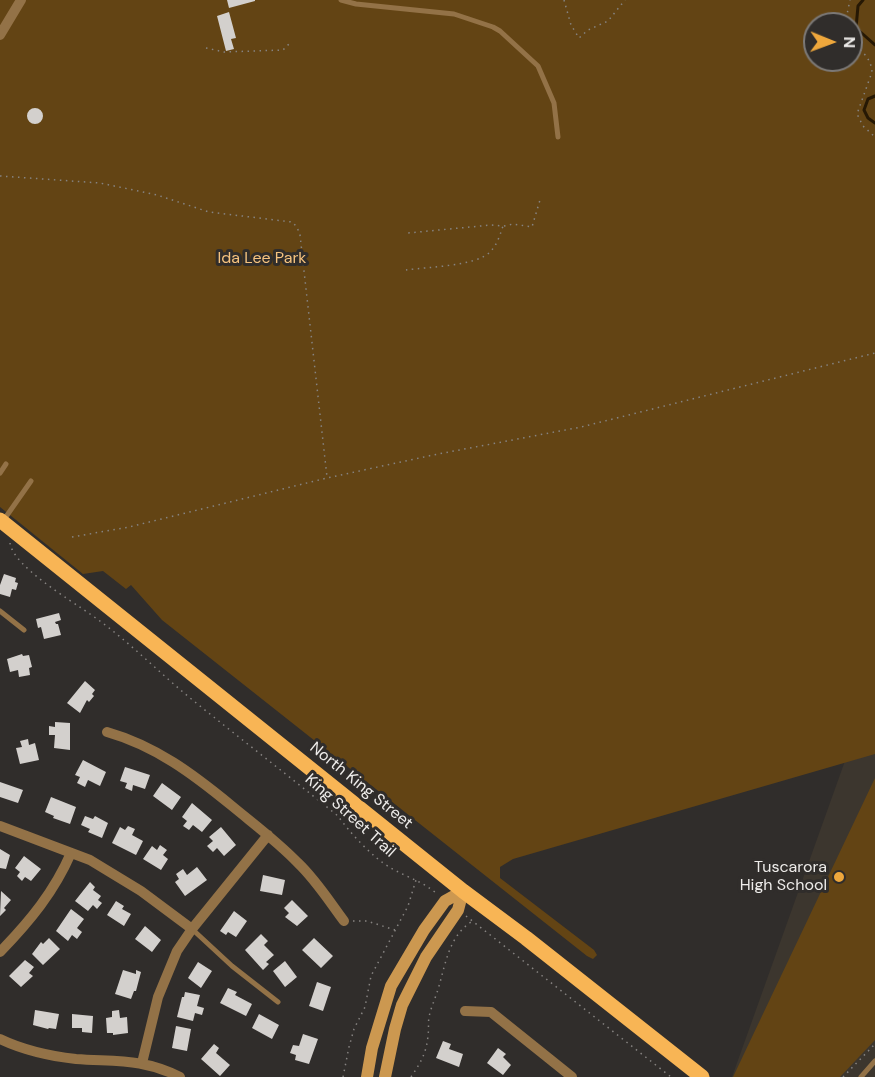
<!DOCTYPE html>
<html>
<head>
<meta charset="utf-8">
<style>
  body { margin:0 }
  #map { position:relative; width:875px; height:1077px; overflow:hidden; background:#302d2b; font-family:"DM Sans",sans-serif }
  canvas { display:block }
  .north { position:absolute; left:803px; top:12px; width:60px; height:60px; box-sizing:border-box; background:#302d2b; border:2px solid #7c7977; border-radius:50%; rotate:91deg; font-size:16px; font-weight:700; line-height:24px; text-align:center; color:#eeecea }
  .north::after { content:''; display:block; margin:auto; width:21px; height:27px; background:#eea73c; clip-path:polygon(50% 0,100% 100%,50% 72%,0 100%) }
</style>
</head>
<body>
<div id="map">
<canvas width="875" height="1077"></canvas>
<div class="north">N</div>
</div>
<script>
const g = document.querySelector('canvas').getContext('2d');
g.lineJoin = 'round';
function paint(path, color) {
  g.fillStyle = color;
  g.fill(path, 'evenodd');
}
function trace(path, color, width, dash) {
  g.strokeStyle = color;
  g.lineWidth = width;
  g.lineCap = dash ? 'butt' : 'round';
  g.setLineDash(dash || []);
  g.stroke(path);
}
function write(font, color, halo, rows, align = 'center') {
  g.font = font + ' "DM Sans",sans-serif';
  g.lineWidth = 6;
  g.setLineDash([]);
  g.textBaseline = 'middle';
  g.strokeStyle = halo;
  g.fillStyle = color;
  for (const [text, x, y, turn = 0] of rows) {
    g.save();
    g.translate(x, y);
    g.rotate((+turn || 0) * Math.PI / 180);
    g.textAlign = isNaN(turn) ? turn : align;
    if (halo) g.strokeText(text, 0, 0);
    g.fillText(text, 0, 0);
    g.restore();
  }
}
paint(new Path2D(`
  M875,677V1077H732Z`), '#3c362e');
paint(new Path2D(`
  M0,0H875V754L513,859L500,867V878L594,950L597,955L593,959L587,956L162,620L131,585L126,589L103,571L83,574L0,507ZM815,24H851V60H815Z
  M875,778V1040L840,1077H733Z`), '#634414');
trace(new Path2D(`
  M863,0L858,6L856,28L875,45
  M875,96L868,99L864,110L868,118L875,123`), '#261804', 3);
paint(new Path2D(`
  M227,0H255V1L229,8Z
  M229,12L236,38L231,39L234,49L226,51L217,16Z
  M27 116a8 8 0 1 1 16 0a8 8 0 1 1-16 0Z
  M4,574L16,578L15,582L18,583L16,590L12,589L10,597L0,594V585Z
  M59,613L61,620L55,622L56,624H58L61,635L44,639L41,627L38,628L36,619Z
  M22,654L23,656L29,655L32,667L29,668L30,675L19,677L18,670L10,672L7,659Z
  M85,681L95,690L92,694L94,696L89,702L87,700L80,713L67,703Z
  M55,722L70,723V750L54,748L55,735H49V726L55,727Z
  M28,739L29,745L35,743L39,760L20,764L16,748L22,747L20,741Z
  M83,760L106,772L100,786L88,780L85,787L77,783L80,777L75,775Z
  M125,767L150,775L145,789L133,785L132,791L125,788L127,783L120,781Z
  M0,782L23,790L18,803L0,797Z
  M162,783L181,797L172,810L153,796Z
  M51,797L76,807L70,824L53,818L54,816L45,812Z
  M192,803L212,820L202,832L193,825L189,830L183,826L187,821L182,817Z
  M85,816L93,819L95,816L108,823L102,838L88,832L90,829L81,825Z
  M128,826L135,829L132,835L143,841L136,855L112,843L120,827L125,830Z
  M221,827L236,845L224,856L217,848L213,852L207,846L213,841L209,837Z
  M160,845L167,850L163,855L168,859L161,870L143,859L152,846L157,850Z
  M0,849L10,855L6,869L0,868Z
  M24,856L41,869L31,881L25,877L22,881L17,876L20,872L15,868Z
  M197,867L207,880L185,896L175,882L179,879L176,874L183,869L187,875Z
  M263,875L285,880L282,895L260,891Z
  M90,882L95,887L93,890L101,896L98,900L102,903L97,909L93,905L88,911L75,901Z
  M1,891L11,900L4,908L6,910L0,916Z
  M292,900L308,916L297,926L285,917L289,913L284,908Z
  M116,901L124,906L122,909L131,914L124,926L107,915Z
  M71,909L84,919L77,928L82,932L77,939L72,935L68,941L56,931Z
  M234,911L247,921L236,937L228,932L226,935L220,931Z
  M145,926L161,940L152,952L135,939Z
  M261,934L268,941L264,945L274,955L266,962L269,964L263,970L245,950Z
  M49,938L60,949L43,965L32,954L41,942L43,944Z
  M314,938L333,956L321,968L302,950Z
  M25,960L34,967L29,973L33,976L21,987L9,976Z
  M285,961L297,977L285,987L273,971Z
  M198,962L212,971L201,988L188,978Z
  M123,970L136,974V970L141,972L136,991H134L131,999L115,994Z
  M317,982L331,987L323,1011L309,1006Z
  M228,988L237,992L235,995L252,1004L246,1016L220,1003Z
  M185,992L200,995L197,1006L204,1008L202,1015L195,1013L193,1021L177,1017L182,997H184Z
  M35,1010L59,1014L56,1029L49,1028L48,1029L33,1025Z
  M119,1010L120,1018L127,1017L128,1033L113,1035V1033H107L106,1018L112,1017V1011Z
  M72,1014L93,1016L92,1033L82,1032V1028H72Z
  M259,1014L279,1025L272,1039L252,1028Z
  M176,1026L191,1029L187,1051L172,1048Z
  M303,1034L318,1039L309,1064L295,1060L296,1055L290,1053L293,1045L299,1046Z
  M443,1041L451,1044L449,1049L463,1054L459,1067L436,1058Z
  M214,1044L219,1048L216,1053L230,1065L220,1076L201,1059Z
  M498,1048L506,1054L503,1057L511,1065L503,1075L487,1063Z`), '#d3d0cd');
trace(new Path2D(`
  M564,0L571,25L579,38L588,30L608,21L625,0
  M845,24L850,0
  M851,42C861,51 871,57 872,72L857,114L863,126L875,137
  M206,48L224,52L283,50L289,44
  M0,176L100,183L157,195L209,212L292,222L297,227L300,235L327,477
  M504,226L513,224L532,227L540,200
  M406,270C427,267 477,266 490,252C497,245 500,235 503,226L491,225L408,233
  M72,537L129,527L327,478L433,455L581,427L875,353
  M10,543C13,566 70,600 90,614C128,640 159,673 195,702C242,740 290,777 338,816C350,833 373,858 391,868C406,877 422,881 436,893
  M466,916L671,1077
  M353,921H367L395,930
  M343,1077L349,1047L354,1029L365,1007L371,976L408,906L416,880
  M411,1077C420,1064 427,1052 428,1035C429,1029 428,1023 429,1017C431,1007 436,997 439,986C446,962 449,937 471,922
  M843,1077L875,1044`), '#868381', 1.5, [1.5, 4.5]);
trace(new Path2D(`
  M341,0L356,4L454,14L493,27L500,31L538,66L554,103L558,137
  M0,473L6,464
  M3,521L31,481
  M0,611L24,630
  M192,929L232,966L278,1002
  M861,1077L875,1061`), '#937247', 5);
trace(new Path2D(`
  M0,35L21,0
  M107,732C156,746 193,774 232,806C255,825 278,842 298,863C316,880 329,901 344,921
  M0,826L90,860L141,891L192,929
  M0,952C30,921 54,892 71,853
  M465,1011L491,1012L572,1077
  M0,1039C25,1051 49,1056 76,1059C116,1062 142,1058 180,1077
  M142,1063L158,997L177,951L192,929L268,835`), '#937247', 10);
trace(new Path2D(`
  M367,1077L372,1048L391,986L424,930L445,901L463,891
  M385,1077L395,1029L402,1005L426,957L458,910L463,891`), '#cc9850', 12);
trace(new Path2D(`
  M0,520L463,891L526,938L702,1077`), '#f8b555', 15);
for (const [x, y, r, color] of [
  [839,877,6,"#eea73c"]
]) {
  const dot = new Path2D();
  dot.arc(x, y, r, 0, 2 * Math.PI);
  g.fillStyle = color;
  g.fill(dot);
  trace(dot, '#302d2b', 2);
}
write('16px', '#f6c37f', '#302d2b', [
  ["Ida Lee Park",262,259]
]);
write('16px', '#eeecea', '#302d2b', [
  ["North King Street",361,786,39],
  ["King Street Trail",350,816,42]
]);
write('16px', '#eeecea', '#302d2b', [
  ["Tuscarora",827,868],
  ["High School",827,886]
], 'right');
</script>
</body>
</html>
